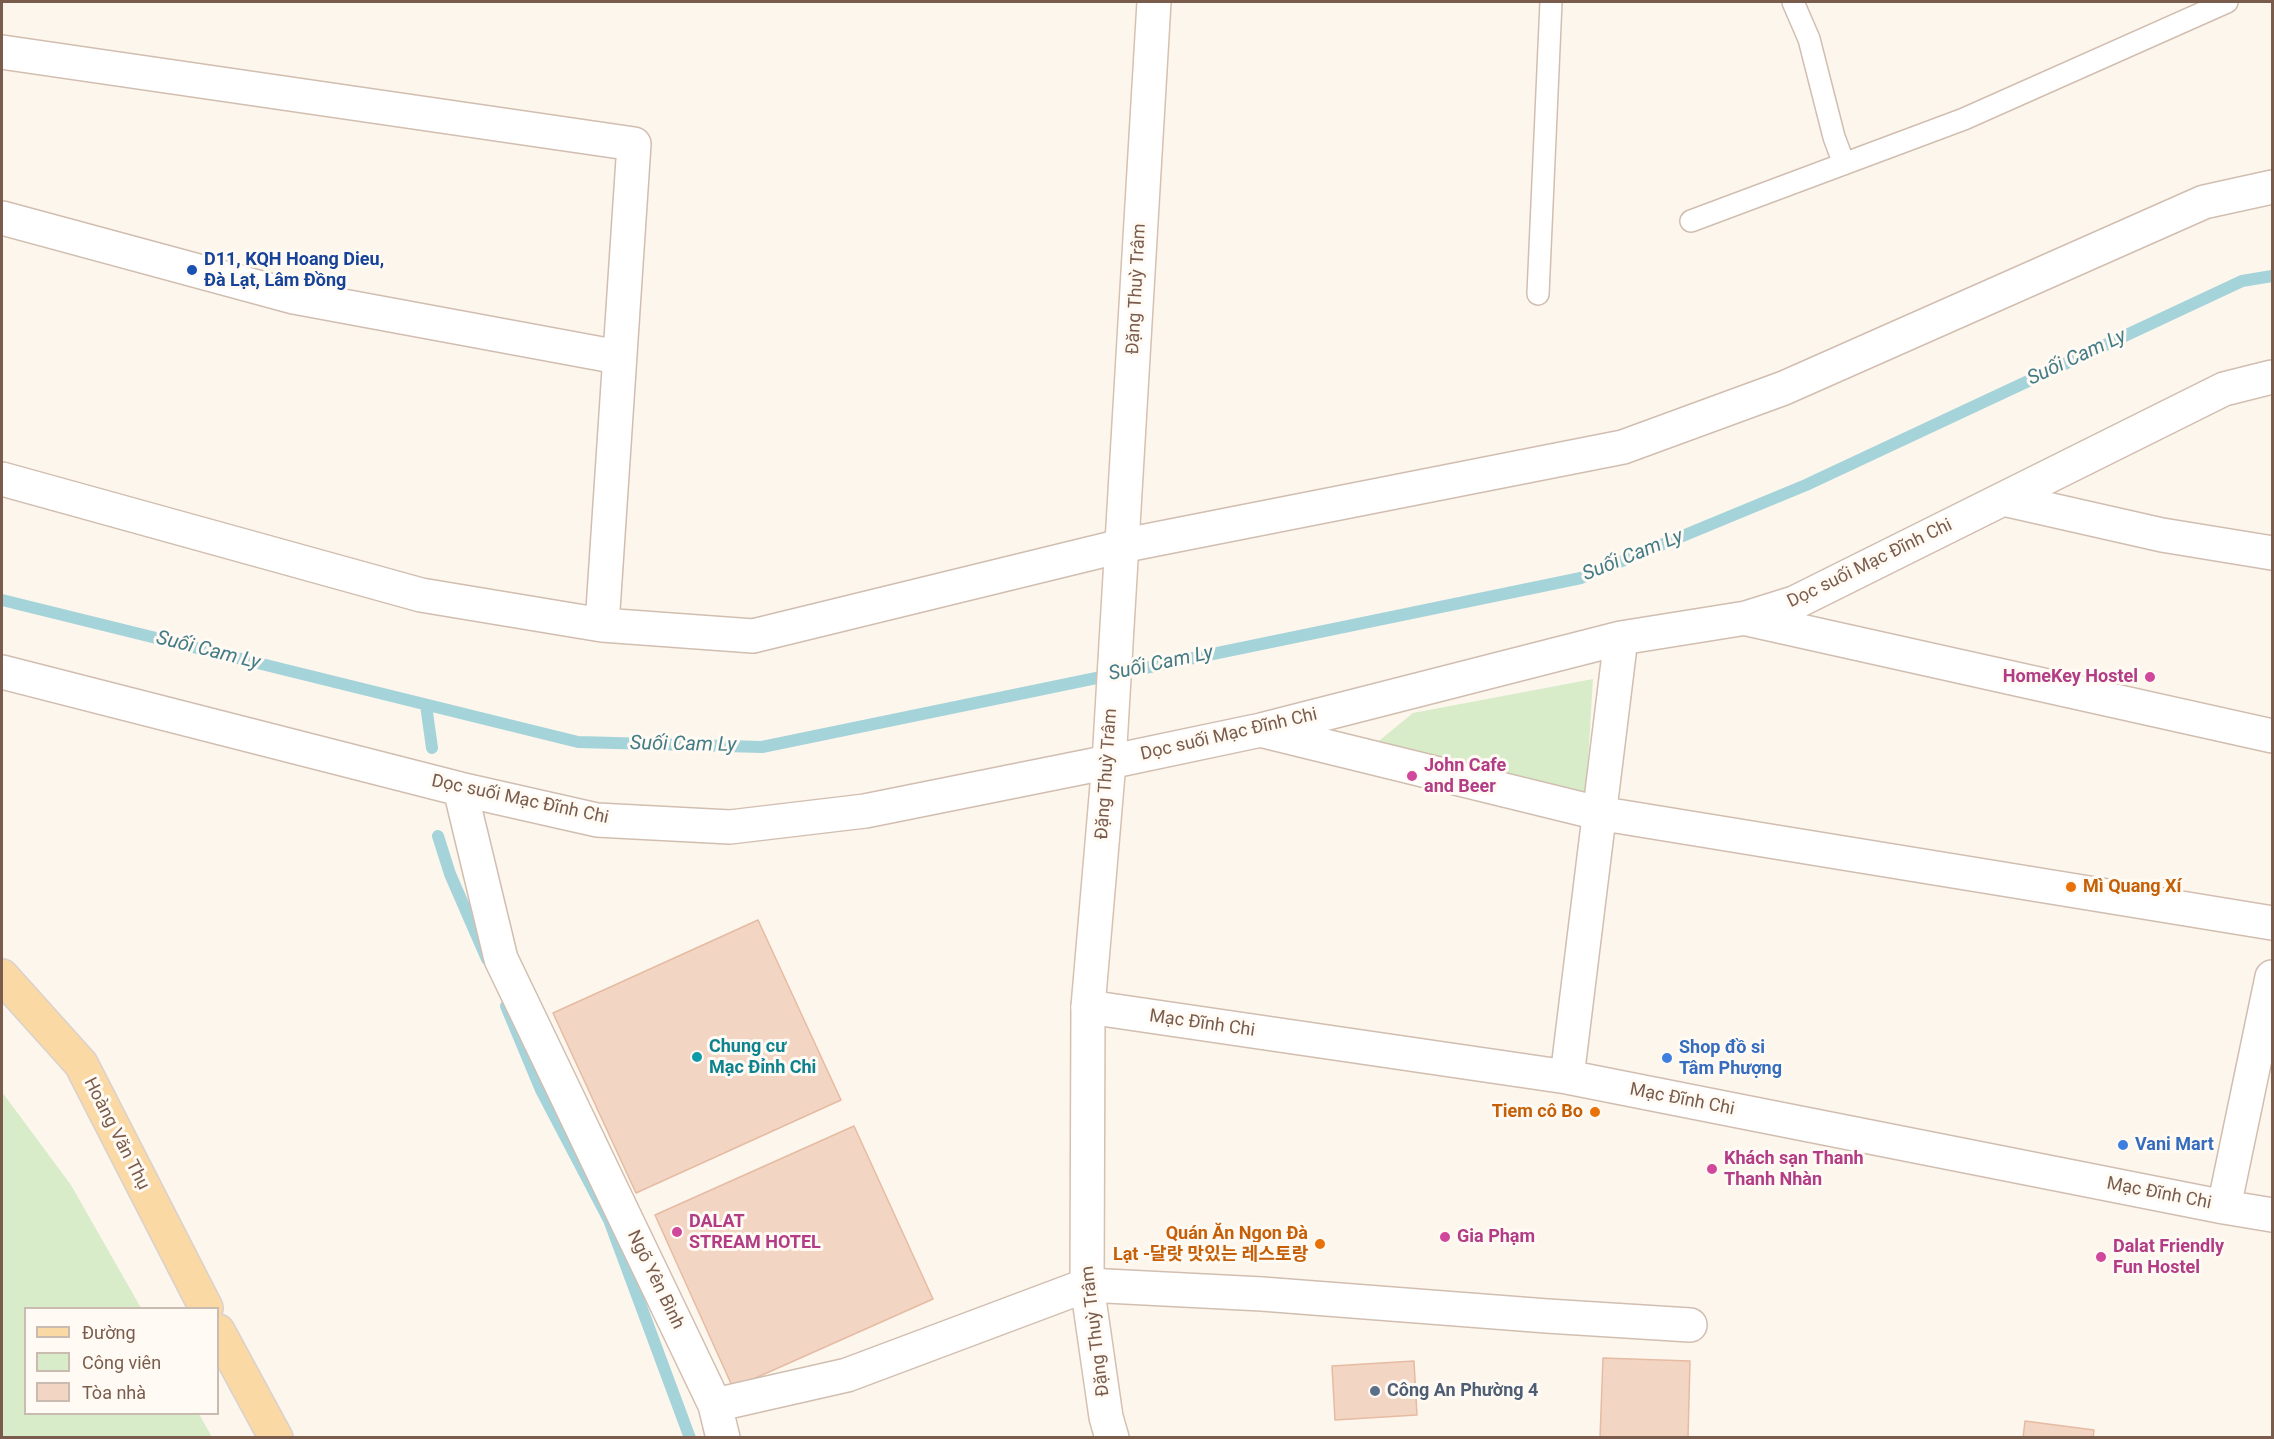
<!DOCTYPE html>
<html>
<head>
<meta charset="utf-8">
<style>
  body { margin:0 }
  #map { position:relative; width:2274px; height:1439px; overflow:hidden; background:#fdf6ec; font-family:Roboto,sans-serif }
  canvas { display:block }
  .frame { position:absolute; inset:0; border:3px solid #7a5c4d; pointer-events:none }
  .legend { position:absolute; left:24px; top:1307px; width:195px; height:108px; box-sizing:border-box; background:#fffaf3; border:2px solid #cabbb1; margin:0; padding:8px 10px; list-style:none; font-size:18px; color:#7a5c4d }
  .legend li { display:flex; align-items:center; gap:12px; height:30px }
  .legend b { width:30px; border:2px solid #cabbb1 }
</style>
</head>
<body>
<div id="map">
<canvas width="2274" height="1439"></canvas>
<div class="frame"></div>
<ul class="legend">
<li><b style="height:8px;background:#fbd9a5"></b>Đường</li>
<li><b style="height:16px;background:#d8ecc9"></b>Công viên</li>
<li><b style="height:16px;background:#f3d5c3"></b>Tòa nhà</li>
</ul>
</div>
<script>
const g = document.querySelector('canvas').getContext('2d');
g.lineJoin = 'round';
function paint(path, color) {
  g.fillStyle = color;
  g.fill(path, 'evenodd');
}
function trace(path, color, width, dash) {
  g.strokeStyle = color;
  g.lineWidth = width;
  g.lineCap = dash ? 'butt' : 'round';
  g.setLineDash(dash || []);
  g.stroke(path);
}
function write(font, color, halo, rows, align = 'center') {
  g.font = font + ' Roboto,"Noto Sans KR",sans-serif';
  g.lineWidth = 6;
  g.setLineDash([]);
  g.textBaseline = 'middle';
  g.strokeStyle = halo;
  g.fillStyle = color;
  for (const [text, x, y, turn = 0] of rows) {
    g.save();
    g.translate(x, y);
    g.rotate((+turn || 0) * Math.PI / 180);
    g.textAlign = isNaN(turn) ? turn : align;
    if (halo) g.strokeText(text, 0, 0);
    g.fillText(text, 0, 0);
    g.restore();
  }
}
paint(new Path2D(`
  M1593,679L1586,794L1369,749L1413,713Z
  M2,1092L71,1185L141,1308H26V1414H199L212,1437H2Z`), '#d8ecc9');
trace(new Path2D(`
  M2,600L578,742L762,747L1581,578L1806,485L2242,281L2272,276
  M426,705L432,748
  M438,836L450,874L487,959
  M506,1006L541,1090L609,1220L690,1438`), '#a5d3da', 12);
const building = new Path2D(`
  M758,920L841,1100L636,1193L553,1013Z
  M854,1126L933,1299L733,1388L655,1215Z
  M1603,1358L1690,1361L1688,1438H1600Z
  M1414,1361L1417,1415L1335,1420L1332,1366Z
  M2025,1421L2094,1430L2093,1438H2023Z`);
paint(building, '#f3d5c3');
trace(building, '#e6bba3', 1.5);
const lane = new Path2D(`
  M1793,2L1809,39L1834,137L1844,164
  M1691,221L1964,119L2227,2
  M1538,294L1551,2`);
const street = new Path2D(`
  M2,52L634,144L602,625
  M2,218L294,297L618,357
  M2,479L421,595L602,625L753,636L1121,546L1623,447L1784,388L2204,202L2272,187
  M2003,499L2162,535L2272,553
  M1747,619L2272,736
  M2,672L460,789L597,820L730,827L865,811L1109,762L1261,730L1621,638L1746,618L1794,603L2224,389L2272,377
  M1264,731L1598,813L2272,923
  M460,789L501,959L715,1405L847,1375L1087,1285L1262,1294L1547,1316L1690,1325
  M1088,1007L1567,1077L2224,1207L2272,1215
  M1567,1077L1621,638
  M2224,1207L2272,977
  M715,1405L723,1438`);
const secondary = new Path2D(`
  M1112,1438L1106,1417L1087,1285L1088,1007L1109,762L1154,2`);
const primary = new Path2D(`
  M2,976L81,1064L206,1308
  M218,1331L276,1438`);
trace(lane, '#d1beb0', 24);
trace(street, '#d1beb0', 36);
trace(secondary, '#d6c0b0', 36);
trace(primary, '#dad1cd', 36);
trace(lane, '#fff', 21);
trace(street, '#fff', 33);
trace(secondary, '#fff', 33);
trace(primary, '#fbd9a5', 33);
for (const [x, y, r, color] of [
  [192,270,6,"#1a4fb4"],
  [2150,677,6,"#d1479c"],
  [1412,776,6,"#d1479c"],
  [2071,887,6,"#e8710a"],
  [697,1057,6,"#0f9aa8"],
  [1667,1058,6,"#3f7fe0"],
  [1595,1112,6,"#e8710a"],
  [2123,1145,6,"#3f7fe0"],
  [1712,1169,6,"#d1479c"],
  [677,1232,6,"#d1479c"],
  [1445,1237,6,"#d1479c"],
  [1320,1244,6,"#e8710a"],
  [2101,1257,6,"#d1479c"],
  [1375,1391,6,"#5c6f8a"]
]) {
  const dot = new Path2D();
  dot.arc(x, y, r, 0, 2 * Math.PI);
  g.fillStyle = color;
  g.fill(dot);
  trace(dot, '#fffaf3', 2);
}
write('bold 18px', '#164399', '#fffaf3', [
  ["D11, KQH Hoang Dieu,",204,260],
  ["Đà Lạt, Lâm Đồng",204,281]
], 'left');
write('18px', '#7a5c4d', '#fffaf3', [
  ["Đặng Thuỳ Trâm",1137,289,-87],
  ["Dọc suối Mạc Đĩnh Chi",1870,564,-26],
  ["Dọc suối Mạc Đĩnh Chi",1229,735,-13],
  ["Đặng Thuỳ Trâm",1107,774,-86],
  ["Dọc suối Mạc Đĩnh Chi",520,800,12],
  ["Mạc Đĩnh Chi",1202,1024,8],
  ["Mạc Đĩnh Chi",1682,1100,11],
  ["Hoàng Văn Thụ",116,1134,63],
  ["Mạc Đĩnh Chi",2159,1194,11],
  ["Ngõ Yên Bình",655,1280,64],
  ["Đặng Thuỳ Trâm",1096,1331,-97]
]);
write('bold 18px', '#b23c85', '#fffaf3', [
  ["HomeKey Hostel",2138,677,"right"],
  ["John Cafe",1424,766],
  ["and Beer",1424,787],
  ["Khách sạn Thanh",1724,1159],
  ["Thanh Nhàn",1724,1180],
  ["DALAT",689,1222],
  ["STREAM HOTEL",689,1243],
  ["Gia Phạm",1457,1237],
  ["Dalat Friendly",2113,1247],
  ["Fun Hostel",2113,1268]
], 'left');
write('bold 18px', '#c56008', '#fffaf3', [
  ["Mì Quang Xí",2083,887,"left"],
  ["Tiem cô Bo",1583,1112],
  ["Quán Ăn Ngon Đà",1308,1234],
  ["Lạt -달랏 맛있는 레스토랑",1308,1255]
], 'right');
write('bold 18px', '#0d838f', '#fffaf3', [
  ["Chung cư",709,1047],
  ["Mạc Đỉnh Chi",709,1068]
], 'left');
write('bold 18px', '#366cbe', '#fffaf3', [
  ["Shop đồ si",1679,1048],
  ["Tâm Phượng",1679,1069],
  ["Vani Mart",2135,1145]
], 'left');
write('bold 18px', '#4e5e75', '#fffaf3', [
  ["Công An Phường 4",1387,1391]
], 'left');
write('italic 20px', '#437c86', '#fffaf3', [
  ["Suối Cam Ly",2077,358,-25],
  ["Suối Cam Ly",1633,556,-22],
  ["Suối Cam Ly",208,651,14],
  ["Suối Cam Ly",1161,664,-12],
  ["Suối Cam Ly",683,745,1]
]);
</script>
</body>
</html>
